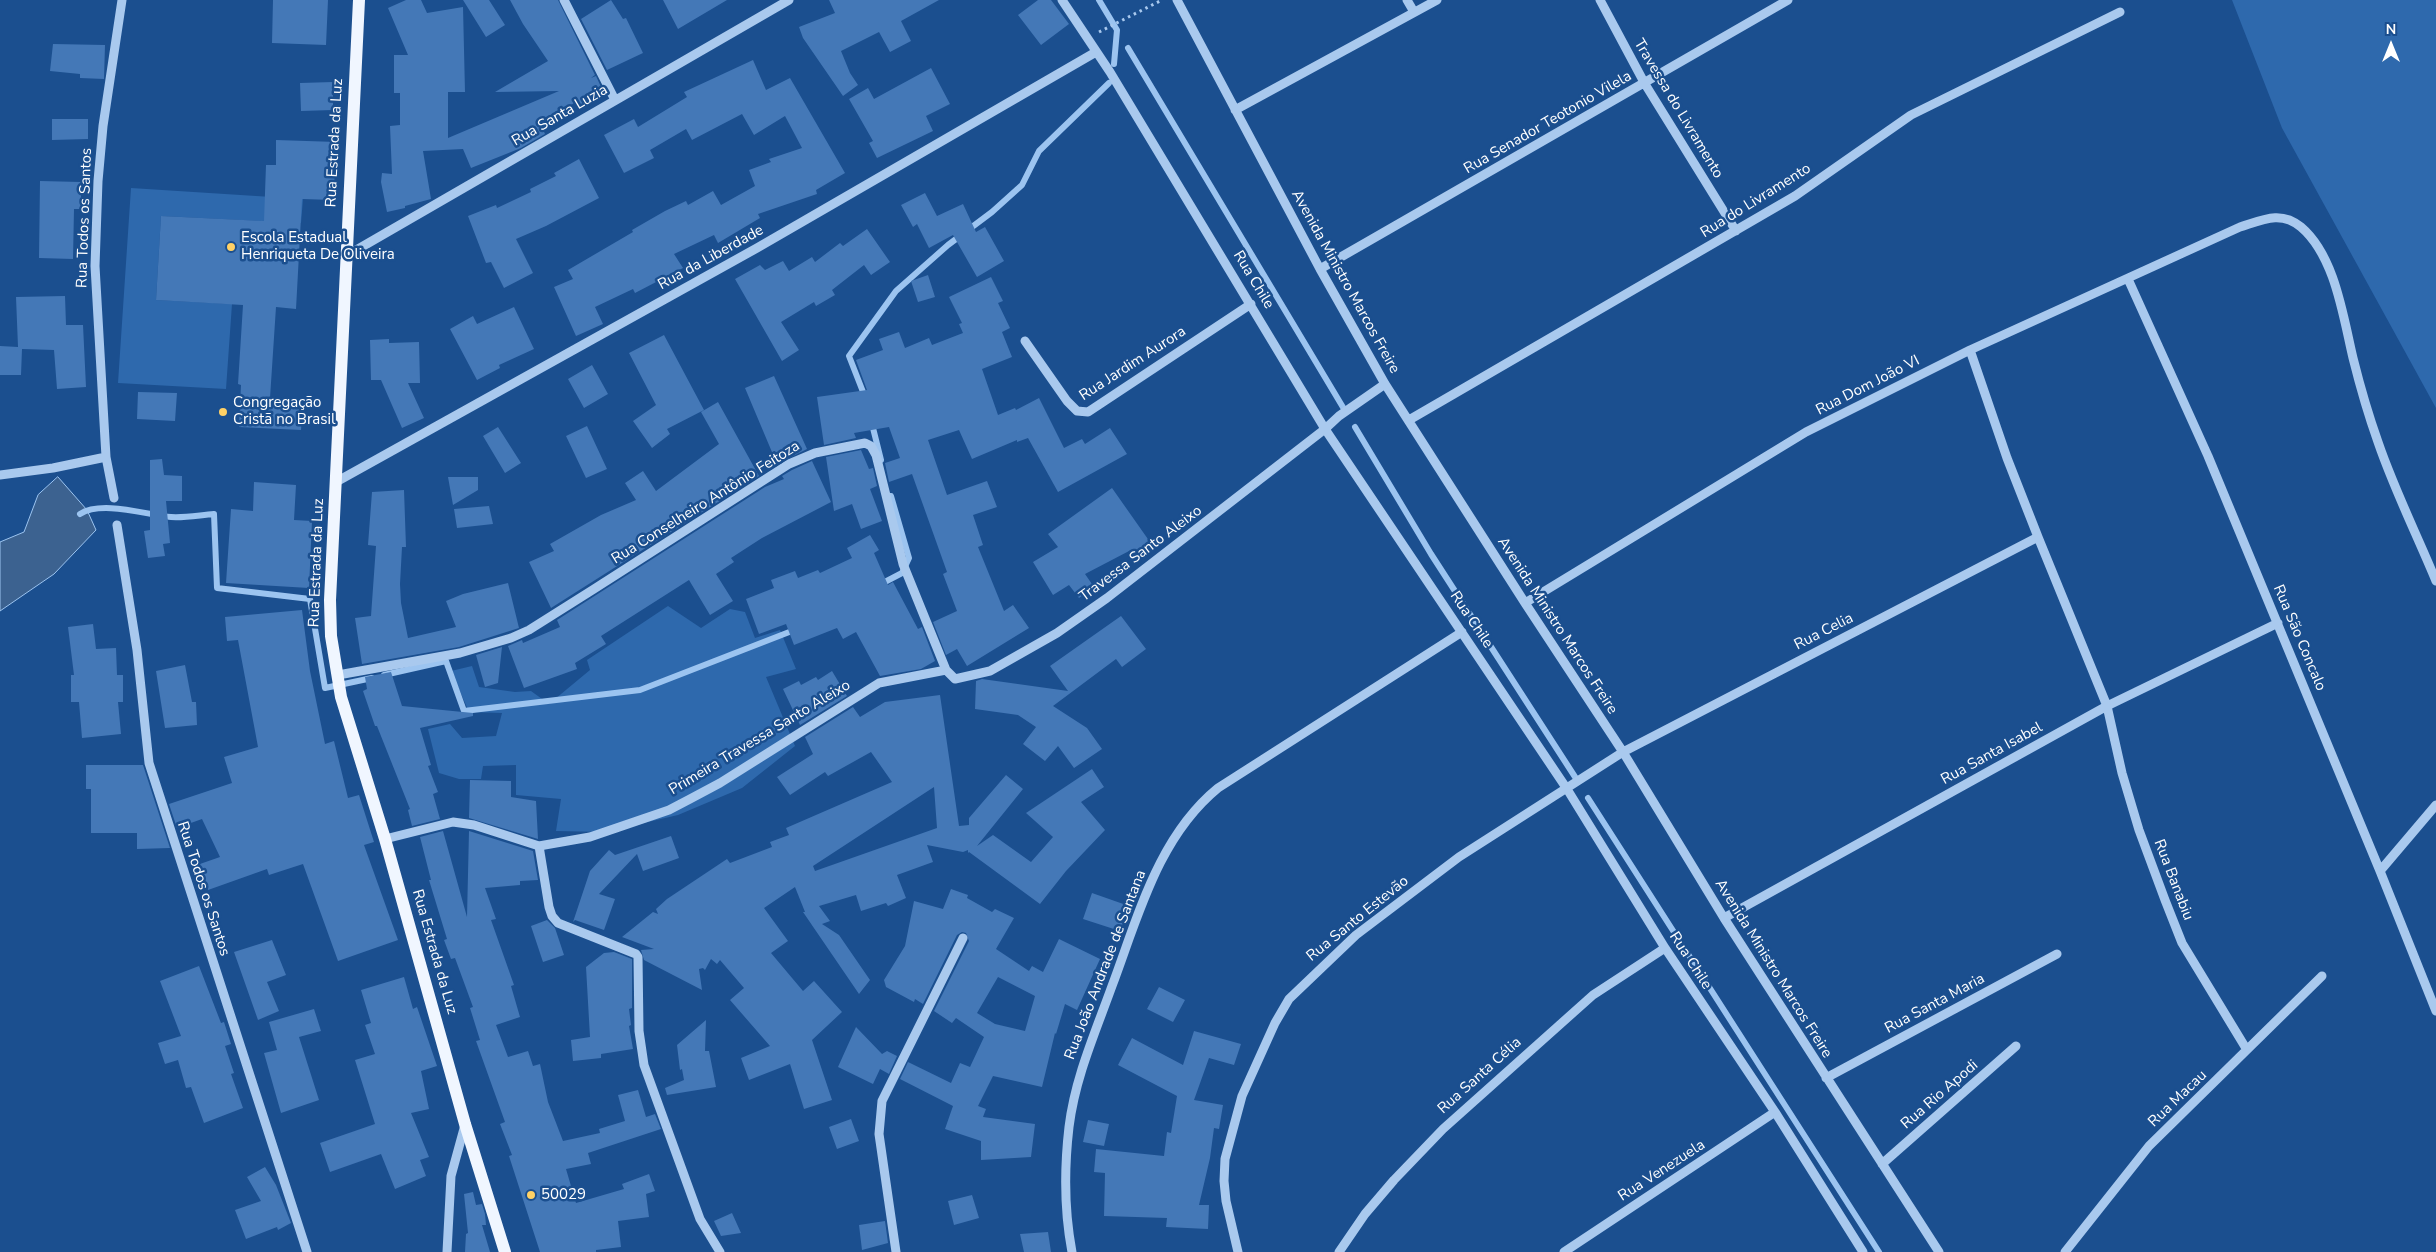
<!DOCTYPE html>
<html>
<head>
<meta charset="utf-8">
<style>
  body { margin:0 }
  #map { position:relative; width:2436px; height:1252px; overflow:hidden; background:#1b4f8f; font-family:"Nunito Sans",sans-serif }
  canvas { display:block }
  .north { position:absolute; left:2366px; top:20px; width:50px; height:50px; -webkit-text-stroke:4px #1b4f8f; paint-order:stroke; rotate:0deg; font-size:14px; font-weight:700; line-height:20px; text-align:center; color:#fff }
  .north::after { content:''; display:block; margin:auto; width:18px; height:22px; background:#fff; clip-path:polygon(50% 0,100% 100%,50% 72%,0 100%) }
</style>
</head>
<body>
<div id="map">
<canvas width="2436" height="1252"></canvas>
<div class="north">N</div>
</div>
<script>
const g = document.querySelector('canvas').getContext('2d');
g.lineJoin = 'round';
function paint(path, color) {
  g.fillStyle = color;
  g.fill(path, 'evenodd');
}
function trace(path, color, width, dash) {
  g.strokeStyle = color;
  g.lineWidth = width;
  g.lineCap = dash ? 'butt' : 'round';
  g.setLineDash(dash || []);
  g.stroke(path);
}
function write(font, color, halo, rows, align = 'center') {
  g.font = font + ' "Nunito Sans",sans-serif';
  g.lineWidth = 5;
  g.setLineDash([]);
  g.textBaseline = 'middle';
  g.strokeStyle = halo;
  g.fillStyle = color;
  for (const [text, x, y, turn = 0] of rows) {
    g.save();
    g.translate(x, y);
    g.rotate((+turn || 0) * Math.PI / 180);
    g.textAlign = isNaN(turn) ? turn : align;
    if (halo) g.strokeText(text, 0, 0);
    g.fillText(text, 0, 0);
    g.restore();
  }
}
paint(new Path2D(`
  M2232,0H2436V408L2282,128Z
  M131,188L303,199L301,223L161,216L156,300L232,304L226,389L118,383Z
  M668,606L701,628L730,609L745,612L755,638L780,630L796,669L766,677L795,746L742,788L678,815L605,832L556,831L561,799L516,795V765L483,766L481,779H459L439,773L428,729L450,724L462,738L496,736L502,713L469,712L451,671L472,666L479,687L515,692L531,691L549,704L590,670L587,660Z`), '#2e69ad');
const water = new Path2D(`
  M58,477L87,510L96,530L54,574L0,611V542L24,532L38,495Z`);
paint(water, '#3c6290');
trace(water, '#9cc4f0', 1);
trace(new Path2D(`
  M1099,0L1117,30L1114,64
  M1128,48L1344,409
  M865,397L849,356L896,291L948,245L992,212L1022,185L1039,151L1109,83
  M872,424L881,460
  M1355,427L1431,554L1577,780
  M80,514C102,500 147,515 171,517C185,518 200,515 214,514L217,588L310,599L325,688L372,678
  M881,584L902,573L909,558L891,496
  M384,675L446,661L464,711L640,690L797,629
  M1588,798L1879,1252`), '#9cc4f0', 6);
paint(new Path2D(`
  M273,0H328L326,45L272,43Z
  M406,0H421L427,13L463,7L465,92H448V138L559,91L495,92L548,61L523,24L510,0H558L595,75L591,78L596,76L601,87L597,89L601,98L579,109L576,102L540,123L545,134L521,148L471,168L463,149L423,151L431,199L405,206V208L387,212L381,182L382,173L392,174L390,126L400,125V93H394V55H408L388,8Z
  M463,0H489L505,25L486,37Z
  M611,0L623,19L626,18L643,53L607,70L581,19Z
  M663,0H727L678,29Z
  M829,0H939L901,21L911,41L890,52L879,32L841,51L850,73L858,85L843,96L803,38L799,27L835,13Z
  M1038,0H1051L1069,24L1041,45L1018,15Z
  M53,44L105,45L104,79L80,78V74L50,71Z
  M753,60L766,90L790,78L845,173L816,190L817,194L758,214L760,218L718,243L714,235L674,254L683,268L635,293L633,289L595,307L603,324L576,336L554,287L573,279L568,270L633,232L632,230L665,211L686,201L688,205L713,191L721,205L755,186L749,170L771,162L769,159L802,148L785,116L754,135L742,114L692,140L686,129L650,150L654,158L624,173L604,135L634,119L638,127L687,97L684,92Z
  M931,68L950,104L926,116L933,131L877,158L869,143L873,141L849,99L868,88L874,99Z
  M333,82V110L301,111L300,83Z
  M52,119H88V139L52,140Z
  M276,140L337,142L333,200L302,199L296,309L276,307L270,398L303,400L301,430L239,427L241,385L238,384L243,305L156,300L161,216L264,221L266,165H276Z
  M579,159L599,198L546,226L516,239L533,273L504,288L491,262L486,263L468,216L496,205L497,208L531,192L530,189L556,176L554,173Z
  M40,181L81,182V209H74L73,259L39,258Z
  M925,193L937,216L963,204L976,232L985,227L1004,261L977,277L953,235L929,248L917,224L913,227L901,205Z
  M867,229L890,262L871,275L864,265L832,290L835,295L816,306L814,302L781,322L799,350L782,361L735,279L760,265L765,270L783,261L789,271L812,257L815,262L840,243L843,246Z
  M928,275L935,297L918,302L911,281Z
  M991,277L1003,301L998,303L1010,328L1002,332L1012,357L982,369L998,415L1015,408L1016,410L1039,398L1064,448L1082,439L1085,444L1110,428L1127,454L1058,492L1028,438L1017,442V440L972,459L959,430L928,440L947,495L987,481L997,507L973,515L983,545L978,547L1004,611L1013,605L1029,628L967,666L957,649L946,655L933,622L957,611L943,574L947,572L912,474L889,482L885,463L900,458L889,427L854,433L856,438L824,445L817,397L867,390L856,360L883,350L879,339L899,332L905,348L929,338L932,345L963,333L959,324L962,323L949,297Z
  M65,296L66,325H83L86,387L57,389L54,350L22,349L21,375H0V346L18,347L16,297Z
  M514,307L534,349L499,365L500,368L477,380L450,329L473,316L477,324Z
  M664,335L704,410L667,429L670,434L652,448L633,421L656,405L629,353Z
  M389,339V343L419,342L420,383H408L424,418L402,428L381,380H371L370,340Z
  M592,365L608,394L584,408L568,379Z
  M774,376L807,449L777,464L745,388Z
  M138,392L177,393L175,421L137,419Z
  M718,402L759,476L551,608L529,562L554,551L550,544L601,515L636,500L625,483L643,471L656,491L719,444L701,412Z
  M587,426L607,469L586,478L566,436Z
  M498,427L521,463L505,473L483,436Z
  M861,450L869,469L873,468L877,486L870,489L882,521L861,529L852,504L834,511L826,457Z
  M162,459L164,475L182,476V501H166L170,543L163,544L165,556L148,558L144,531L150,530V460Z
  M812,461L831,502L762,538L731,558L734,562L716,574L733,601L710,615L689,580L601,636L606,644L575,663L577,669L524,688L508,646L522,640L523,643L560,627L557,620L765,487L784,479L782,476L792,470Z
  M448,477H478V490L453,505Z
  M254,482L296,485L294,520L312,521L309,588L226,583L231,509L253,511Z
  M1112,488L1150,542L1134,553L1131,550L1085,574L1094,587L1079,598L1069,585L1053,595L1033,562L1058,547L1048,534Z
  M404,490L406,547H402L400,584L401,603L408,638L456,627L446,601L463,594L508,583L519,628L459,647L362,664L355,618L371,616L376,546L368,545L372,492Z
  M489,506L493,524L457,528L454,509Z
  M870,535L879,550L874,553L888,585L893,582L918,629L922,627L935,661L921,669L880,676L856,632L843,639L837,628L794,645L786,624L759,634L746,599L774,588L771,580L795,571L798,578L818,570L820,573L852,558L847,548Z
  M302,610L310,671L325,744L334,741L348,798L359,795L374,842L364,845L398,940L338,961L303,864L269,875L267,869L208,890L197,865L220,857L202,819L177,828L169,804L232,783L224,757L258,747L238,640L227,641L225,617Z
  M1121,616L1146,649L1122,667L1116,659L1053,706L1087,728L1102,749L1074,768L1058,746L1045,761L1023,744L1036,727L1018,715L975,709L976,681L982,679L1068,691L1050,666Z
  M93,624L96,649L116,648L117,675H123V702H118L121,734L82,738L79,702H71V675H74L68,627Z
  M502,647L498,683L485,687L476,655Z
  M185,665L192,702H196L197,725L165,728L156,671Z
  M832,671L847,696L800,725L783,689L799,681L801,685L816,677L818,680Z
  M391,672L402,706L473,713V716L420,728L431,765L428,766L438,792L433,794L440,819L412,826L408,810L410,809L377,726H375L363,691L367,689L365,677Z
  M940,695L959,826L969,825V818L1006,775L1023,789L977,846L993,835L1031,862L1053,837L1026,813L1092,769L1104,787L1081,802L1105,830L1066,871L1040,904L969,852L968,853V850L963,852L927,845L933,862L897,875L906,898L888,906L886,903L861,911L856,895L819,906L830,921L822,924L839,935L870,980L859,994L803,912H805L795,887L764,908L788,941L771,953L803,991L814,981L842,1012L812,1040L832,1100L804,1109L790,1064L749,1080L741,1058L770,1046L730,1000L744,988L720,960L717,964L711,959L705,970L703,968L699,969L702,990L644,960L641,950L654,949L622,937L653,912L658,914L656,909L667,899L727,859L730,863L772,847L770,842L789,835L786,828L892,782L871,752L828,776L825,772L790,795L777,777L813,754L805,737L853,707L860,717L885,702ZM934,787L937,828L815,871L813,866Z
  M86,765H143L170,848L137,849V833H91V789H86Z
  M470,780L511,781V797L536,801L538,839L469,818Z
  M443,831L467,917L469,831L533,851L538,880L520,881V885L485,888L496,919L491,920L514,985L511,986L520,1017L496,1025L508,1057L528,1051L533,1066L540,1064L548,1102L563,1141L600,1133L599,1129L625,1121L618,1095L638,1090L646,1117L655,1114L661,1129L588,1153L591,1164L566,1169L576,1203L624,1189L622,1184L649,1174L655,1191L646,1194L649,1217L618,1221L621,1247L596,1250V1252H540L509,1156L512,1155L500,1124L505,1122L476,1041L480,1040L470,1008L473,1007L455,958L451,959L444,940L447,939L429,880H431L420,837Z
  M671,836L679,858L643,871L637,854L599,894L615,899L604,930L575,920L573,922L590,871L609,850L615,855Z
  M951,889L968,895L967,898L992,912L995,909L1014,918L996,949L1029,971L1032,966L1043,972L1059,939L1100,959L1077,1010L1065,1004L1056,1034L1055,1033L1042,1087L993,1076L978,1106L986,1109L983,1117L1035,1124L1031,1157L981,1160V1141L945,1129L953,1106L900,1079L908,1062L951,1083L960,1063L970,1067L984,1037L956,1018L952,1023L934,1011L969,941L966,933L962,932L957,935L923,1004L915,999L914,1002L886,987L884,980L905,946L914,901L943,909ZM998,977L1035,996L1025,1031L995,1024L977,1013Z
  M1092,893L1129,906L1120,931L1083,919Z
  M547,920L555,928L564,955L543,962L531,926Z
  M272,940L286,975L267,982L279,1011L258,1020L234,952Z
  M614,952L632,959V1008L629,1009L631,1025L629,1026L633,1049L601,1054V1058L573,1061L571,1040L590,1037L586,967L604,953Z
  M199,966L221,1023L224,1022L231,1044L225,1046L234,1073L231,1074L243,1108L204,1123L191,1087L186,1088L178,1060L165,1064L158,1043L181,1036L160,981Z
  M404,977L413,1009L417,1007L437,1066L421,1071L429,1109L411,1113L429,1157L420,1160L426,1176L395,1189L381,1154L330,1172L320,1143L375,1124L355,1060L375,1054L365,1025L371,1023L361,990Z
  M1159,987L1185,1000L1173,1022L1147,1009Z
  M314,1009L321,1031L299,1037L319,1100L281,1113L264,1053L277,1050L269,1022Z
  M706,1020L705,1051H709L716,1087L667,1095L665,1088L684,1080L682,1069L680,1070L677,1045Z
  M856,1027L882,1054L887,1051L897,1056L889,1074L880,1069L873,1084L838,1067Z
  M1194,1031L1241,1044L1234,1065L1209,1058L1194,1100L1223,1105L1219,1129L1214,1128L1210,1158L1199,1205H1209L1208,1229L1166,1227L1167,1218L1104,1216L1105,1173L1094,1172L1096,1149L1164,1156L1167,1132L1171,1133L1177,1096L1118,1065L1132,1038L1183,1065Z
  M851,1119L859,1141L837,1149L829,1127Z
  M1088,1120L1109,1124L1104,1146L1083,1142Z
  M265,1167L276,1185L291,1223L278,1230L277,1227L246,1239L235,1210L261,1201L247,1177Z
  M473,1192L476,1205L482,1204L485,1214L486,1225H482L490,1252H465L466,1234L468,1233L464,1194Z
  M972,1195L979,1218L954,1225L948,1201Z
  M732,1213L741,1233L721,1236L714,1221Z
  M885,1221L888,1243L862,1250L859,1225Z
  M1048,1232L1051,1252H1024L1020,1234Z`), '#4478b7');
trace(new Path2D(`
  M1099,32L1162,0`), '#a9c9ee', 3, [2.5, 4]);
trace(new Path2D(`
  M564,0L615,100
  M1062,0L1110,72L1325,429L1567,789L1665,948L1775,1112L1863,1252
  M1177,0L1320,269L1385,384L1525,603L1623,752L1724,918L1939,1252
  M1407,0L1414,12
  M1600,0L1645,84L1736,231
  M1235,110L1437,0
  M346,256L789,0
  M1320,269L1788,0
  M2128,279L2208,456L2380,871L2436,1011
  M1025,341L1067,401L1077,411L1088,412L1251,304
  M1970,350L2007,458L2038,537
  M1409,420L1795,196L1911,115L2120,12
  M0,475L53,468L106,457
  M336,482L757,248L1096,52
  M114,498L106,457L95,266L98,181L103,126L122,0
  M117,525L137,650L149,763L307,1252
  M1525,603L1806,432L1970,350L2240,227C2262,220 2281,210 2301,227C2335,256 2343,316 2353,358C2360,386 2368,414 2378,442C2394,489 2417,535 2436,581
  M338,675L460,653L511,638L529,630L594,589L789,464L815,453L865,443L871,446L876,455L903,564L946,670L955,679L990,671L1057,633L1107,598L1325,429L1339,416L1385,384
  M385,839L453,822L474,825L539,846L590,837L669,810L690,799L720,783L879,683L946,670
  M539,846L549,907L552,916L558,923L636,954L638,957L639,1031L644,1065L700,1219L720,1252
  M2380,871L2436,805
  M1724,918L2107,706L2278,623
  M1826,1078L2057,954
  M1882,1164L2016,1046
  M447,1252L451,1176L465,1125
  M896,1252L879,1134L882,1101L963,938
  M1072,1252C1064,1210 1064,1170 1069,1127C1075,1078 1095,1033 1112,986C1138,917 1158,837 1218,788L1462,632
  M1238,1252L1226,1201L1224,1181L1225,1159L1242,1096L1275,1023L1289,999L1356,935L1459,857L1623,752L2038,537L2107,706L2122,773L2139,830L2165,900L2182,943L2247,1050
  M1339,1252L1365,1214L1394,1180L1443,1129L1593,995L1665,948
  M1564,1252L1775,1112
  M2065,1252L2149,1146L2322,976`), '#a9c9ee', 9);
trace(new Path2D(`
  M359,0L330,600L331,636L341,697L385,839L465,1124L505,1252`), '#f0f6ff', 12);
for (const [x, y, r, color] of [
  [231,247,5,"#ffd166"],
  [223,412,5,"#ffd166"],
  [531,1195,5,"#ffd166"]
]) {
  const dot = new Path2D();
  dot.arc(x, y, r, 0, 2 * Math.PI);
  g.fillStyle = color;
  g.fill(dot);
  trace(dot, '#1b4f8f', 2);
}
write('15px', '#fff', '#1b4f8f', [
  ["Travessa do Livramento",1678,109,59],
  ["Rua Santa Luzia",560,116,-30],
  ["Rua Senador Teotonio Vilela",1548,123,-30],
  ["Rua Estrada da Luz",335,143,-87],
  ["Rua do Livramento",1756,201,-32],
  ["Rua Todos os Santos",85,218,-88],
  ["Rua da Liberdade",711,258,-29],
  ["Rua Chile",1253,280,59],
  ["Avenida Ministro Marcos Freire",1345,282,61],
  ["Rua Jardim Aurora",1133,364,-33],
  ["Rua Dom João VI",1868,386,-27],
  ["Rua Conselheiro Antônio Feitoza",706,503,-32],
  ["Travessa Santo Aleixo",1141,554,-37],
  ["Rua Estrada da Luz",317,563,-88],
  ["Rua Chile",1471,620,56],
  ["Avenida Ministro Marcos Freire",1557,626,57],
  ["Rua Celia",1824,632,-27],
  ["Rua São Concalo",2299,638,67],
  ["Primeira Travessa Santo Aleixo",760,738,-31],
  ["Rua Santa Isabel",1992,754,-29],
  ["Rua Banabiu",2173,880,69],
  ["Rua Todos os Santos",203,889,72],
  ["Rua Santo Estevão",1358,919,-39],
  ["Rua Estrada da Luz",434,952,74],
  ["Rua Chile",1690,961,57],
  ["Rua João Andrade de Santana",1106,965,-69],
  ["Avenida Ministro Marcos Freire",1773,969,58],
  ["Rua Santa Maria",1935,1004,-28],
  ["Rua Santa Célia",1480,1076,-42],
  ["Rua Rio Apodi",1940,1095,-41],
  ["Rua Macau",2178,1099,-44],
  ["Rua Venezuela",1662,1171,-33]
]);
write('15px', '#fff', '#1b4f8f', [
  ["Escola Estadual",241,238],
  ["Henriqueta De Oliveira",241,255],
  ["Congregação",233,403],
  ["Cristã no Brasil",233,420],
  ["50029",541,1195]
], 'left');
</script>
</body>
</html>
